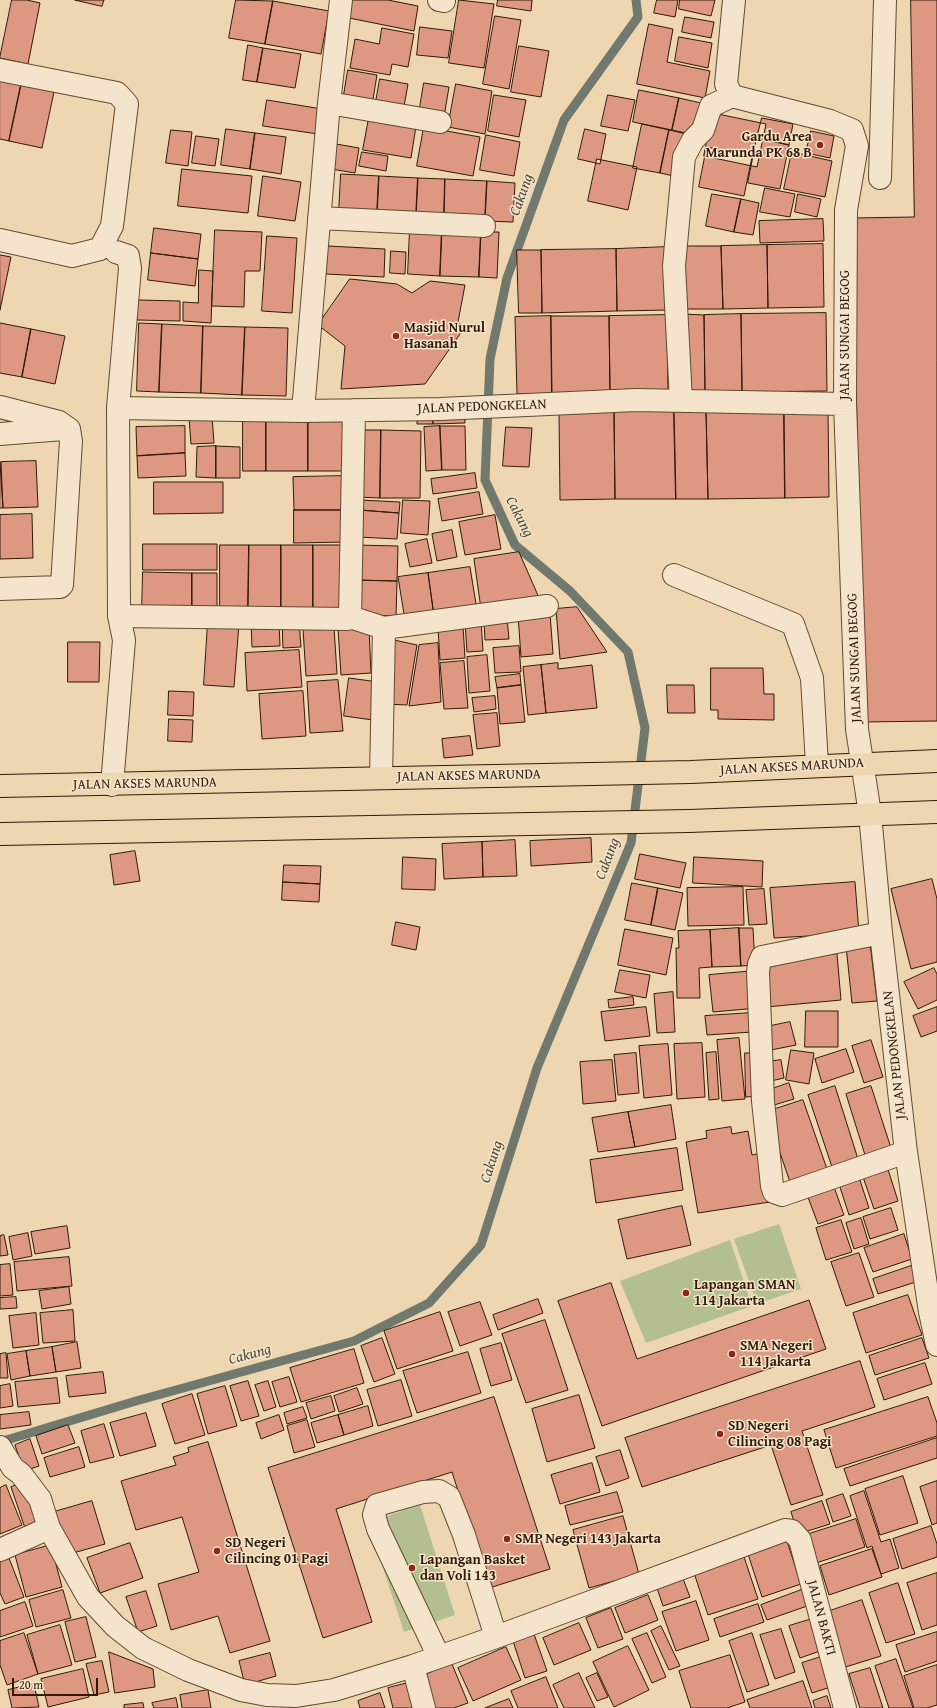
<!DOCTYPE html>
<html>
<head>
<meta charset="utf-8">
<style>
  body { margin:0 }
  #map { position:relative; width:937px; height:1708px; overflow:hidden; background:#eed6b1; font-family:"Gentium Book Plus",serif }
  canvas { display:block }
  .scale { position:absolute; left:12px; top:1678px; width:86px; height:18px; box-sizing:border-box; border:2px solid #311b07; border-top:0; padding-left:5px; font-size:12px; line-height:14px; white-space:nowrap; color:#311b07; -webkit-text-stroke:3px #f4e4cc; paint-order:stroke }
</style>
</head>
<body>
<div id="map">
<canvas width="937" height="1708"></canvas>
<div class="scale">20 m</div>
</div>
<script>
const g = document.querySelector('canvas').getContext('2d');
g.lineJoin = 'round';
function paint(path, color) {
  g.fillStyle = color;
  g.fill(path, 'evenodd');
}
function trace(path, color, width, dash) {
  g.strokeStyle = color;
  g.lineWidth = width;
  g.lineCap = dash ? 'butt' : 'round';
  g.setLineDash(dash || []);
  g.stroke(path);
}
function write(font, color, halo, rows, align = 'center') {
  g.font = font + ' "Gentium Book Plus",serif';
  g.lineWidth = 3;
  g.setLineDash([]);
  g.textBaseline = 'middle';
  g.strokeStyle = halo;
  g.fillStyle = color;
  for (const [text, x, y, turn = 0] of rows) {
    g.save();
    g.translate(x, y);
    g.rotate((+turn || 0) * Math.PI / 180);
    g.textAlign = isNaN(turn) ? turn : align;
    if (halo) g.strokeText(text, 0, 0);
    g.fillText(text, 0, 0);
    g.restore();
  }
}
paint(new Path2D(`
  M779,1224L801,1289L757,1304L734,1239Z
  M730,1240L752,1306L646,1343L620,1281Z
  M420,1505L455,1615L404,1632L368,1522Z`), '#b4bf8f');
trace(new Path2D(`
  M0,1442L136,1401L354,1341L429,1303L481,1245L537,1068L631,843L645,728L628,652L570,591L515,545L485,480L490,359L507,278L564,120L638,17L636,0`), '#71796f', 9);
const building = new Path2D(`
  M12,0H27L40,3L28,64L0,58Z
  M75,0H104L102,6Z
  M236,0L273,1L265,44L229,38Z
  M352,0H388L418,6L414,31L349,18Z
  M459,0L494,4L484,68L449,63Z
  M498,0H532L531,11L497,6Z
  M657,0H678L675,17L654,13Z
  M680,0H715L711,16L679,9Z
  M911,0H937V721L861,722L854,218L914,217Z
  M273,1L329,11L321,54L265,44Z
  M495,16L521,20L509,89L483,84Z
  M685,17L714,22L711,38L682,32Z
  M649,24L673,29L667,62L710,71L705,98L637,84Z
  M420,27L452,31L448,58L417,55Z
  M382,28L414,34L408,67L392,64L390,75L350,68L355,39L379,44Z
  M679,37L712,43L708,68L675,61Z
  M248,45L263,48L257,82L243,80Z
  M519,46L549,51L541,97L511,92Z
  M263,48L301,54L295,88L257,82Z
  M348,70L377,75L372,105L343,101Z
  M380,79L408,84L403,112L375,107Z
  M0,80L21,85L9,141L0,139Z
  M424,83L449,87L444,117L419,113Z
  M456,84L492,91L485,134L448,127Z
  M21,85L54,92L42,148L9,141Z
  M639,90L679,98L672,130L633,122Z
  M494,95L526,100L519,137L488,131Z
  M608,95L635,100L628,131L601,126Z
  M679,98L701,103L695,135L672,130Z
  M267,100L322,109L318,134L263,126Z
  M713,113L766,124L757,167L704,156Z
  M369,118L416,126L411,158L363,150Z
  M762,118L793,124L789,145L757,138Z
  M642,124L669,130L660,173L633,168Z
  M424,127L480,137L473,176L417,166Z
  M226,129L255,133L250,169L221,165Z
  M585,129L606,134L600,164L578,159Z
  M171,130L192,132L188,166L166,163Z
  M669,130L687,134L678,177L660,173Z
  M811,131L834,136L830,158L806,153Z
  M255,133L286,137L281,174L250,169Z
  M486,135L520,142L514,176L480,170Z
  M196,136L219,139L215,166L192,163Z
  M757,138L789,145L780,189L748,183Z
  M336,144L359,148L355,173L331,169Z
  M707,147L752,157L744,196L699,187Z
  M362,152L388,156L386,171L359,166Z
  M792,152L832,161L825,197L784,189Z
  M597,159L637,167L628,210L588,201Z
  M182,169L252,176L248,213L178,206Z
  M341,174L379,176L377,215L339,213Z
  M263,176L301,182L295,221L258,216Z
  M379,176L418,178L416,217L377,215Z
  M418,178L445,179L444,219L416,217Z
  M445,179L487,181L485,221L444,219Z
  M487,181L515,183L513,222L485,221Z
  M765,188L795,194L790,217L760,212Z
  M712,194L741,199L734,232L706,226Z
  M798,194L821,199L817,217L795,212Z
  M741,199L759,203L753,235L734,232Z
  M823,219L824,241L760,243L759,221Z
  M154,228L201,234L198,259L151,253Z
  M410,228L442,229L440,276L408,274Z
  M442,229L481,232L479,277L440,276Z
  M215,230L262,232L260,271H245L244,307L212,306Z
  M481,232H499L497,278L479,277Z
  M267,236L297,238L292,313L262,311Z
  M823,244L824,307L768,308L767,245Z
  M767,245L768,308L723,309L721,246Z
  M328,246L385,249L384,277L326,274Z
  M682,246H721L723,309H683Z
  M667,247L669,310L617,311L616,249Z
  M616,249L617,311L542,313L541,250Z
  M517,250H541L542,313H519Z
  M391,251L406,252L405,274L390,273Z
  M151,253L198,259L195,286L148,280Z
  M0,255L11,257L0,310Z
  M199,270L213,271L211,323L183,321V302L198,303Z
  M350,279L397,284L412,293L430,281L465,285L458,322L465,327L425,384L341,389L345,346L318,325Z
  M138,300L180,301V321L137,320Z
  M826,313L827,391L742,392L741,314Z
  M682,314L704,315L705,392H684Z
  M741,314L742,392H705L704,315Z
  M667,315L668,393H610L609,316Z
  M551,316H609L610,393L552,394Z
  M551,316L552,394H517L515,317Z
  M0,323L31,329L22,377L0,373Z
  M139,323L162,324L159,392L137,391Z
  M162,324L203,326L201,393L159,392Z
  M203,326L245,327L242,395L201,393Z
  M245,327L288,328L286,396L242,395Z
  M31,329L65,336L55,384L22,377Z
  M784,409H828L829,497L785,498Z
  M784,409L785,498L708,499L706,410Z
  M464,410L465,423L433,424L432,411Z
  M674,410H706L708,499H676Z
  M674,410L676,499H615L614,411Z
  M432,411L433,424H417V412Z
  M614,411L615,499L560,500L559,412Z
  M212,416L214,443L191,444L189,417Z
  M243,418H266V471H243Z
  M266,418H308V471H266Z
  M308,418H347V471H308Z
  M185,426V453L137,456L136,427Z
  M440,426H465L466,470H442Z
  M440,426L442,470L426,471L424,427Z
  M506,427L532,428L529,467L503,466Z
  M358,430H381L380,498L357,497Z
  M381,430L421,431L420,498H380Z
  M216,446L240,447V478H216Z
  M216,446V478L196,477L197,447Z
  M185,453L186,476L138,478L137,456Z
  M36,461L38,507L3,508L1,462Z
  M0,462L3,508H0Z
  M475,473L477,488L433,494L431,479Z
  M346,476L347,510H294L293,477Z
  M154,482H223V513L154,514Z
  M479,492L483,514L442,521L438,499Z
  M360,500L400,502L399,513L359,510Z
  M403,500L430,501L428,535L401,533Z
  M294,510H347V542L294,543Z
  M359,510L399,513L397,539L358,537Z
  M32,514L33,558L0,559V515Z
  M495,515L501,549L465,555L459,522Z
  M452,530L457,557L437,561L432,534Z
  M427,539L432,563L410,567L405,544Z
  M143,544H217V570H143Z
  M220,545H249L248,611H220Z
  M249,545H281V611H248Z
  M281,545H313V612L281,611Z
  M313,545H348L347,612H313Z
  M355,545L398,546L397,581L354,580Z
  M519,552L540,600L481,609L474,559Z
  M470,567L477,610L434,616L428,573Z
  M143,572L192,573V612L142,611Z
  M192,573H217V612H192Z
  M428,573L434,616L405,620L398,577Z
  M354,580L397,581L396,616L353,615Z
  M577,607L607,652L560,659L556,609Z
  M550,613L553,654L521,657L518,615Z
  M507,618L509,639L485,640L484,620Z
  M279,621L280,646L252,647L251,622Z
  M299,621L301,647L283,648L282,622Z
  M481,621L483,651L467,652L465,622Z
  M208,622L239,624L234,687L204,685Z
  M463,626L465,658L440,660L438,628Z
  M334,627L337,674L306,676L303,629Z
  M369,628L371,673L341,675L338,629Z
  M394,640L417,645L407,705L385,704Z
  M68,642H100L99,682H68Z
  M438,643L441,702L409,706L419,645Z
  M519,646L521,672L495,673L493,648Z
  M299,650L302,687L247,691L245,653Z
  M487,655L490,691L469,693L467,657Z
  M464,661L468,708L444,709L440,663Z
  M558,663V669L592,665L597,708L546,713L541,665Z
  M541,665L546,713L528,715L523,667Z
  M711,668H763L764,694H774V720L718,719V710H711Z
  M520,674L521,685L497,688L495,677Z
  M349,678L378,682L373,720L344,716Z
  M338,680L343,731L310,733L307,682Z
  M521,685L525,722L500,724L497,688Z
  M667,685H694L695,713H668Z
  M169,691L194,692L193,716L168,715Z
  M303,691L306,736L262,739L259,694Z
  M495,696L496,709L474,712L472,698Z
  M497,713L500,746L477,749L473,715Z
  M169,719L193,720L192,742L168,741Z
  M470,736L473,755L444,758L442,739Z
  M591,838L592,862L531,866L530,841Z
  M515,840L517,876L483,877L482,842Z
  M482,842L483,877L444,879L442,844Z
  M135,851L140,881L114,885L110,855Z
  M640,854L686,863L680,888L635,879Z
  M403,857L436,859L435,890L402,889Z
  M694,857L763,861L762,887L693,883Z
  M284,865L321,866L320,884L283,882Z
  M932,879L937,899V962L911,969L891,889Z
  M283,882L320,884L319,902L282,900Z
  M855,882L859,933L774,938L770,888Z
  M632,883L658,888L651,925L625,920Z
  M743,887L744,925L688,926L687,888Z
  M658,888L683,893L675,930L651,925Z
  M764,889L767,924L749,925L746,890Z
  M396,922L420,927L416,950L392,945Z
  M739,928H753L755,965L741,966Z
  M739,928L741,966L712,967L710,930Z
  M625,929L673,938L666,975L618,965Z
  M710,930L712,967L699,968L700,998H677L676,948H679L678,931Z
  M870,943L877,1001L852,1003L846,946Z
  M837,954L841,1000L766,1007L762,961Z
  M934,968L937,974V1000L918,1009L904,982Z
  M620,970L650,975L646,998L615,992Z
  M755,971L758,1008L713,1012L709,975Z
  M673,992L675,1032L657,1033L654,994Z
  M633,997L634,1005L609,1008L608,1000Z
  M646,1007L650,1036L605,1041L601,1012Z
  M937,1007V1031L921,1037L913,1016Z
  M806,1011H838V1047H805Z
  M751,1013L752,1032L707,1035L705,1016Z
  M790,1022L796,1045L766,1051L761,1028Z
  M739,1038L745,1099L722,1101L717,1040Z
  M871,1040L883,1077L864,1083L852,1046Z
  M702,1043L705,1097L677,1099L674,1044Z
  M668,1044L672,1095L644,1098L639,1046Z
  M846,1049L854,1072L822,1083L815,1059Z
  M791,1050L814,1053L809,1084L786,1080Z
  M716,1052L719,1099L709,1100L706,1053Z
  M636,1053L639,1093L618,1095L614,1055Z
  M745,1053H756L758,1096L746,1097Z
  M612,1060L616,1101L583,1104L580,1062Z
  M781,1060L784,1078L771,1081L768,1062Z
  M789,1083L794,1099L774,1105L769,1090Z
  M835,1086L858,1159L832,1167L808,1095Z
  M871,1086L891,1148L865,1155L846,1094Z
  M803,1100L827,1169L790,1182L766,1112Z
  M671,1105L676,1139L635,1147L628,1112Z
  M628,1112L635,1147L598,1152L592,1118Z
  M731,1127L732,1134L748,1131L752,1155L761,1153L770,1202L698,1213L686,1142L707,1138L706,1131Z
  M677,1148L683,1190L596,1203L590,1160Z
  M886,1163L898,1201L874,1209L861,1171Z
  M858,1174L869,1208L849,1215L838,1181Z
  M833,1184L844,1215L818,1224L806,1192Z
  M682,1206L691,1245L627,1259L618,1220Z
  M891,1208L898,1230L870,1239L863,1217Z
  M861,1218L869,1244L854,1249L846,1223Z
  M841,1220L852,1252L826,1260L816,1228Z
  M67,1226L70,1248L35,1254L31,1232Z
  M28,1233L32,1256L13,1260L9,1237Z
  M904,1234L912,1259L873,1272L864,1248Z
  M4,1235L8,1255L0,1256V1236Z
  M859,1253L874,1297L846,1306L831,1262Z
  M69,1257L72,1286L17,1291L14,1262Z
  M10,1264L13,1295L0,1296V1265Z
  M914,1265L919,1281L878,1294L873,1279Z
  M611,1283L637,1359L809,1300L826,1349L602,1426L558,1301Z
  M69,1287L71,1304L42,1309L39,1291Z
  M908,1295L922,1335L866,1353L853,1313Z
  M16,1297L17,1308L0,1309V1298Z
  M538,1299L543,1313L498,1330L493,1315Z
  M480,1302L492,1335L460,1346L448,1312Z
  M73,1310L75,1341L43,1343L40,1313Z
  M440,1312L453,1351L397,1369L384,1331Z
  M36,1313L39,1345L13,1348L9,1316Z
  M545,1320L568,1390L526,1403L502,1334Z
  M382,1338L395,1374L374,1382L361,1346Z
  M922,1338L929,1358L875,1375L869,1356Z
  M77,1342L81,1368L56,1372L52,1347Z
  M501,1343L512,1380L491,1386L480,1349Z
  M52,1347L56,1372L30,1376L26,1351Z
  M354,1349L364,1383L301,1402L290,1368Z
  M26,1351L30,1376L11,1380L7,1354Z
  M468,1352L481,1393L417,1413L403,1371Z
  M6,1353L8,1378H0V1354Z
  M860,1361L875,1407L802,1431L823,1495L791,1505L771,1445L642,1487L625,1438Z
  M925,1363L932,1384L884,1400L877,1379Z
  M103,1372L106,1393L69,1397L66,1376Z
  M289,1377L297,1402L280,1407L272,1382Z
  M57,1378L60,1403L18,1407L15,1382Z
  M401,1380L412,1416L378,1426L367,1390Z
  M248,1381L259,1416L241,1421L230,1386Z
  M268,1381L276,1407L264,1411L255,1385Z
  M10,1384L13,1406L0,1408V1386Z
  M225,1386L237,1426L208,1434L197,1394Z
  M357,1388L363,1404L339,1412L334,1396Z
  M192,1394L205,1435L175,1444L162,1404Z
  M579,1395L595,1448L547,1462L532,1409Z
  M331,1396L335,1411L311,1419L306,1403Z
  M494,1397L550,1569L489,1588L452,1472L336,1509L372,1622L323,1638L268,1468Z
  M928,1397L937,1423V1436L836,1468L824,1430Z
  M368,1406L373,1426L344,1435L338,1415Z
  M303,1407L307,1418L287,1424L284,1413Z
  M29,1412L31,1425L0,1429V1415Z
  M146,1413L156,1446L120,1456L110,1423Z
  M279,1415L284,1430L261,1439L256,1423Z
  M338,1415L344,1435L317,1443L311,1423Z
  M307,1420L315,1447L294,1453L287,1426Z
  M104,1424L114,1457L90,1463L81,1431Z
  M68,1425L75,1443L42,1454L36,1436Z
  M937,1438V1458L850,1486L844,1469Z
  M30,1439L39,1466L24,1471L15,1445Z
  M208,1442L270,1641L230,1653L218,1616L171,1630L158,1584L199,1572L182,1517L136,1530L121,1481L176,1465L173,1457L189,1452L188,1448Z
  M79,1447L85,1467L50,1477L44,1458Z
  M620,1450L629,1478L606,1486L596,1457Z
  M592,1463L600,1492L560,1504L551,1475Z
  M903,1476L918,1523L880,1535L865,1489Z
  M937,1481V1523L932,1525L920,1487Z
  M23,1483L37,1524L25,1528L11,1487Z
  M6,1485L22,1525L0,1534V1488Z
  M864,1491L881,1542L890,1539L899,1568L881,1574L872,1546L867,1548L850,1496Z
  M617,1492L623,1512L570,1525L565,1506Z
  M843,1494L851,1516L833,1522L826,1500Z
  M92,1501L105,1544L66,1555L54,1512Z
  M822,1501L830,1524L798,1534L791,1512Z
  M623,1516L639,1574L589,1588L573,1530Z
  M856,1519L865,1547L816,1563L806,1535Z
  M931,1526L937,1544V1557L902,1569L893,1539Z
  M787,1541L801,1584L762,1597L748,1554Z
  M130,1543L143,1578L100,1593L87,1558Z
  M51,1545L62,1587L26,1597L15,1555Z
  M872,1549L882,1577L829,1595L820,1566Z
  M743,1554L758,1599L708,1615L693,1570Z
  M9,1558L24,1597L5,1604L0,1593V1562Z
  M937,1573V1625L922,1630L907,1583Z
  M682,1576L690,1597L663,1606L656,1585Z
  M898,1583L915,1634L886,1643L869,1593Z
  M804,1589L810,1605L767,1620L761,1605Z
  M63,1590L71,1618L36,1627L29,1600Z
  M146,1591L157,1626L138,1632L126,1597Z
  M648,1595L658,1620L625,1633L615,1608Z
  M862,1600L881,1656L839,1669L821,1614Z
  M696,1601L709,1640L676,1651L662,1612Z
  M25,1602L33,1626L0,1637V1611Z
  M758,1604L764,1622L720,1637L714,1619Z
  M611,1608L623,1639L598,1648L586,1618Z
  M86,1617L96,1657L75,1662L65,1622Z
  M812,1619L823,1650L800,1658L789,1626Z
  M579,1623L591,1650L554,1665L543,1638Z
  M60,1625L72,1665L38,1674L27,1635Z
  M661,1626L680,1666L669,1670L651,1631Z
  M781,1629L795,1672L775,1679L760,1635Z
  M937,1632V1661L905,1672L896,1645Z
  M24,1633L38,1674L7,1685L0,1665V1641Z
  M647,1633L666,1677L652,1683L632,1639Z
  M752,1633L769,1685L747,1692L729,1641Z
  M534,1634L547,1671L525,1678L513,1641Z
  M628,1646L649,1690L614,1707L593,1662Z
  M506,1647L521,1680L473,1701L458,1668Z
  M109,1652L153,1669L155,1687L115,1693Z
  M270,1653L276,1676L245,1685L239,1661Z
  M730,1655L745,1702L727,1708H691L679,1671Z
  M824,1656L834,1686L812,1693L802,1663Z
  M896,1659L913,1708H889L875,1666Z
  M102,1661L109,1692L94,1695L86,1664Z
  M452,1664L468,1703L454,1708H434L422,1676Z
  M937,1665V1705L927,1708H914L904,1676Z
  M870,1668L883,1708H860L849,1674Z
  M83,1669L89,1697L48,1707L41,1679Z
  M579,1673L595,1708H564L553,1685Z
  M597,1673L608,1697L597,1701L586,1678Z
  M546,1677L558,1708H518L511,1691Z
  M803,1681L812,1708H750L747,1700Z
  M412,1682L419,1708H393L388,1688Z
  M34,1684L39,1707L12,1708L8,1690Z
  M208,1690L211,1708H182L180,1695Z
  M380,1693L385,1708H360L358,1701Z
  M827,1696L831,1708H815L813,1701Z
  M176,1698L178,1708H154L152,1703Z
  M509,1699L513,1708H485Z
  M143,1703L144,1708H124V1705Z`);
paint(building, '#de9780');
trace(building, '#311b07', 1);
const minor = new Path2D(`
  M439,0L444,1
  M734,0L726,84L732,96L830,121L852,130L857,146L846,210L845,404L857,729L870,814L881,933L906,1152L930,1312L937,1345
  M0,70L117,93L127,104L112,226L100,249L72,256L0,240
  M329,103L440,122
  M880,178L885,0
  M319,218L484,226
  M681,401L674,266L684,157L693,140L703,130L711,106L732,96
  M0,407L59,422L69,429L71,441L62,585L60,587L0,589
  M118,408L303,411L440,409L636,400L845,404
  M303,411L329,103L341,0
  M0,434L63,429
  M674,575L793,624L812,678L817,765
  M119,616L347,619L350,617L354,410
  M350,617L384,628L381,778
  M384,628L547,606
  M112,785L124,640L119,616L118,408L130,268L128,256L116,252
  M881,933L762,957L759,964L758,972L763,1101L772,1186L774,1192L782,1195L906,1152
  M0,1447L13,1468L21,1474L40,1499L49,1528L88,1597L115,1626L143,1648L188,1670L241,1690L267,1695L296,1696L334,1690L413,1666L496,1637L785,1530L792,1531L800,1540L845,1708
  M0,1550L49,1528
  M439,1657L378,1529L374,1515L377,1505L423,1492L439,1491L449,1497L464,1535L496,1637
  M413,1666L424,1708`);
const major = new Path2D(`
  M0,786L691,772L937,761
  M0,834L689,821L937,812`);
trace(minor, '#604a32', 24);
trace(major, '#311b07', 24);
trace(minor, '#f4e4cc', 22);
trace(major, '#eed6b1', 22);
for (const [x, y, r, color] of [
  [820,145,4,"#8f2418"],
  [396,336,4,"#8f2418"],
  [686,1293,4,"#8f2418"],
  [732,1354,4,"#8f2418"],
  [720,1434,4,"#8f2418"],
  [507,1539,4,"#8f2418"],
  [217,1551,4,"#8f2418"],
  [412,1568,4,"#8f2418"]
]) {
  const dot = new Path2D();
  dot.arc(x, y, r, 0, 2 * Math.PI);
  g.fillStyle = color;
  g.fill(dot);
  trace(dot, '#f4e4cc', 1.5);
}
write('bold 14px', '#311b07', '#f4e4cc', [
  ["Gardu Area",812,137,"right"],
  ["Marunda PK 68 B",812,153,"right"],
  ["Masjid Nurul",404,328],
  ["Hasanah",404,344],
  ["Lapangan SMAN",694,1285],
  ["114 Jakarta",694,1301],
  ["SMA Negeri",740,1346],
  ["114 Jakarta",740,1362],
  ["SD Negeri",728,1426],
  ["Cilincing 08 Pagi",728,1442],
  ["SMP Negeri 143 Jakarta",515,1539],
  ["SD Negeri",225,1543],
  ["Cilincing 01 Pagi",225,1559],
  ["Lapangan Basket",420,1560],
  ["dan Voli 143",420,1576]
], 'left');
write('14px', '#311b07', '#f4e4cc', [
  ["JALAN SUNGAI BEGOG",845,335,-90],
  ["JALAN PEDONGKELAN",482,407,-2],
  ["JALAN SUNGAI BEGOG",855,658,-92],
  ["JALAN AKSES MARUNDA",792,767,-3],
  ["JALAN AKSES MARUNDA",469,776,-1],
  ["JALAN AKSES MARUNDA",145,784,-1],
  ["JALAN PEDONGKELAN",895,1055,-96],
  ["JALAN BAKTI",821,1618,75]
]);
write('italic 15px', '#514a3b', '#f4e4cc', [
  ["Cakung",522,195,-70],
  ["Cakung",519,517,63],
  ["Cakung",608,859,-69],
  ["Cakung",492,1162,-72],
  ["Cakung",250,1355,-15]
]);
</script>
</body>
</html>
